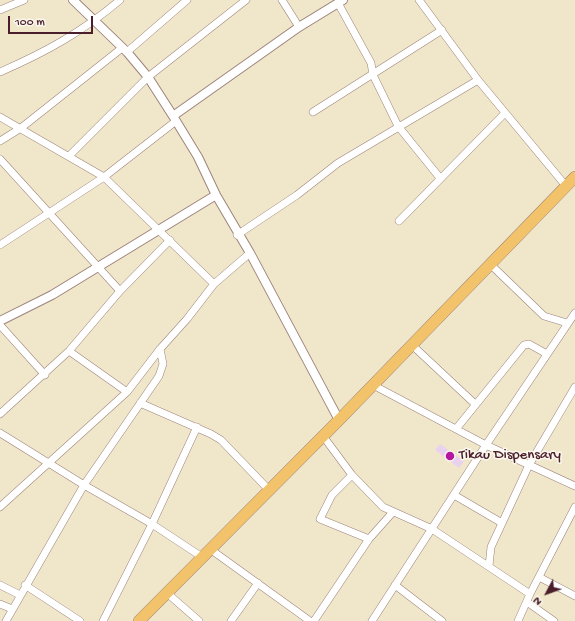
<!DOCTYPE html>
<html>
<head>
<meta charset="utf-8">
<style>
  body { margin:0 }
  #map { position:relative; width:575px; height:621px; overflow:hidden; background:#f0e7cb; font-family:"Gochi Hand",sans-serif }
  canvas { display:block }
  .north { position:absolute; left:527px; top:573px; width:40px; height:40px; -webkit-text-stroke:3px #fbf7ec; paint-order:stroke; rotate:229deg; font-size:11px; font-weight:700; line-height:16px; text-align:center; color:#4a1f2b }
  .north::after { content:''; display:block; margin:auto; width:14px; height:18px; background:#4a1f2b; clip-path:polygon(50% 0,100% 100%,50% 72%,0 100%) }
  .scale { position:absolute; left:8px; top:16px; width:85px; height:18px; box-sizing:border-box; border:2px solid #4a1f2b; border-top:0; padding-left:5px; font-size:12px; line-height:14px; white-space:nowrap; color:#4a1f2b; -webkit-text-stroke:3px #fbf7ec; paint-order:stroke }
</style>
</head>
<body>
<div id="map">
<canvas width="575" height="621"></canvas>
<div class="north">N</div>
<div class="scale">100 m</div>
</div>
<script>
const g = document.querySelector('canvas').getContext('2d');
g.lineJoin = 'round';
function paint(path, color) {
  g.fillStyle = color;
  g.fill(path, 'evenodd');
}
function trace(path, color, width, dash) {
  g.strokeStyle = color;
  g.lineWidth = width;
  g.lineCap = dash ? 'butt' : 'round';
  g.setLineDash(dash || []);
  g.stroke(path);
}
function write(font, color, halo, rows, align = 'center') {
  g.font = font + ' "Gochi Hand",sans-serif';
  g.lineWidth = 3;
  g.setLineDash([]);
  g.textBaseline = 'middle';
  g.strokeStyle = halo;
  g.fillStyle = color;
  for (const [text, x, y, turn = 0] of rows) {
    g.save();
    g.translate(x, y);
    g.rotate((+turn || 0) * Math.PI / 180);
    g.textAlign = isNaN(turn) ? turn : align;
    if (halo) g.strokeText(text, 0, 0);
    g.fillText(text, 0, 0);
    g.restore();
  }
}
paint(new Path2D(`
  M440,444L464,461L459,468L435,450Z`), '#e9d2ed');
const minor = new Path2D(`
  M282,0L299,27
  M419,0L478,80L566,186
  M338,3L371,63L373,75L398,126L440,178
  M0,10L24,0
  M127,52L187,0
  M0,72C46,52 82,32 120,0
  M313,112L442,30
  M0,117L104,177L214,284
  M0,141L21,128L122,48
  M69,156L148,77L246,0
  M0,159L120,291
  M399,221L505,113
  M237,235L297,195L338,163L478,80
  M0,245L104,177L176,121
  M490,264L544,316L567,323
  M0,325L45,375
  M412,345L475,404
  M69,351L127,392
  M373,385L486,445L575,486
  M140,403L211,434L221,440L269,490
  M0,414L69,351L120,291L170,240
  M456,429L524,345L529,344L547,354
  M0,433L84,485L152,524L202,557
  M323,436L352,475L383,507L432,529L530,594
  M352,475L332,495L320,519L369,539
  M454,495L502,523
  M0,507L127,392L160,349L187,319L214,284L250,253
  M210,549L310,621
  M489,566L491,547L529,465L575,387
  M539,577L575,596
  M0,585L20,595
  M25,585L80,621
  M395,585L442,621
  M167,593L199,621
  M527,602L554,621
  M0,604L12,609
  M6,621L84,485L159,376L163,364L160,349
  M103,621L152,524L197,427
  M231,621L258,583
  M314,621L369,539L393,512
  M372,621L486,445L575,313
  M518,621L530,594L575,507`);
const tertiary = new Path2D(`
  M73,0L127,52L148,77L173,116L198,157L216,195L250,253L339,420
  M173,116L299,27L343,0
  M0,321L52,295L216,195`);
const primary = new Path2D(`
  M139,621L339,420L575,177`);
trace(minor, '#9d837b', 8);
trace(tertiary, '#9d837b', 10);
trace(primary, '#9d837b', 12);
trace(minor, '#fff', 7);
trace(tertiary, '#fff', 8);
trace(primary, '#f2c36a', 11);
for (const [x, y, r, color] of [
  [450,456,5,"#b5179e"]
]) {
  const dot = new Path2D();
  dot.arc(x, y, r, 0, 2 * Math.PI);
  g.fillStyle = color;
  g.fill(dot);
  trace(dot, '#fbf7ec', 1.5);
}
write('15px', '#4a1f2b', '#fbf7ec', [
  ["Tikau Dispensary",459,456]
], 'left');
</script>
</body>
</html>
